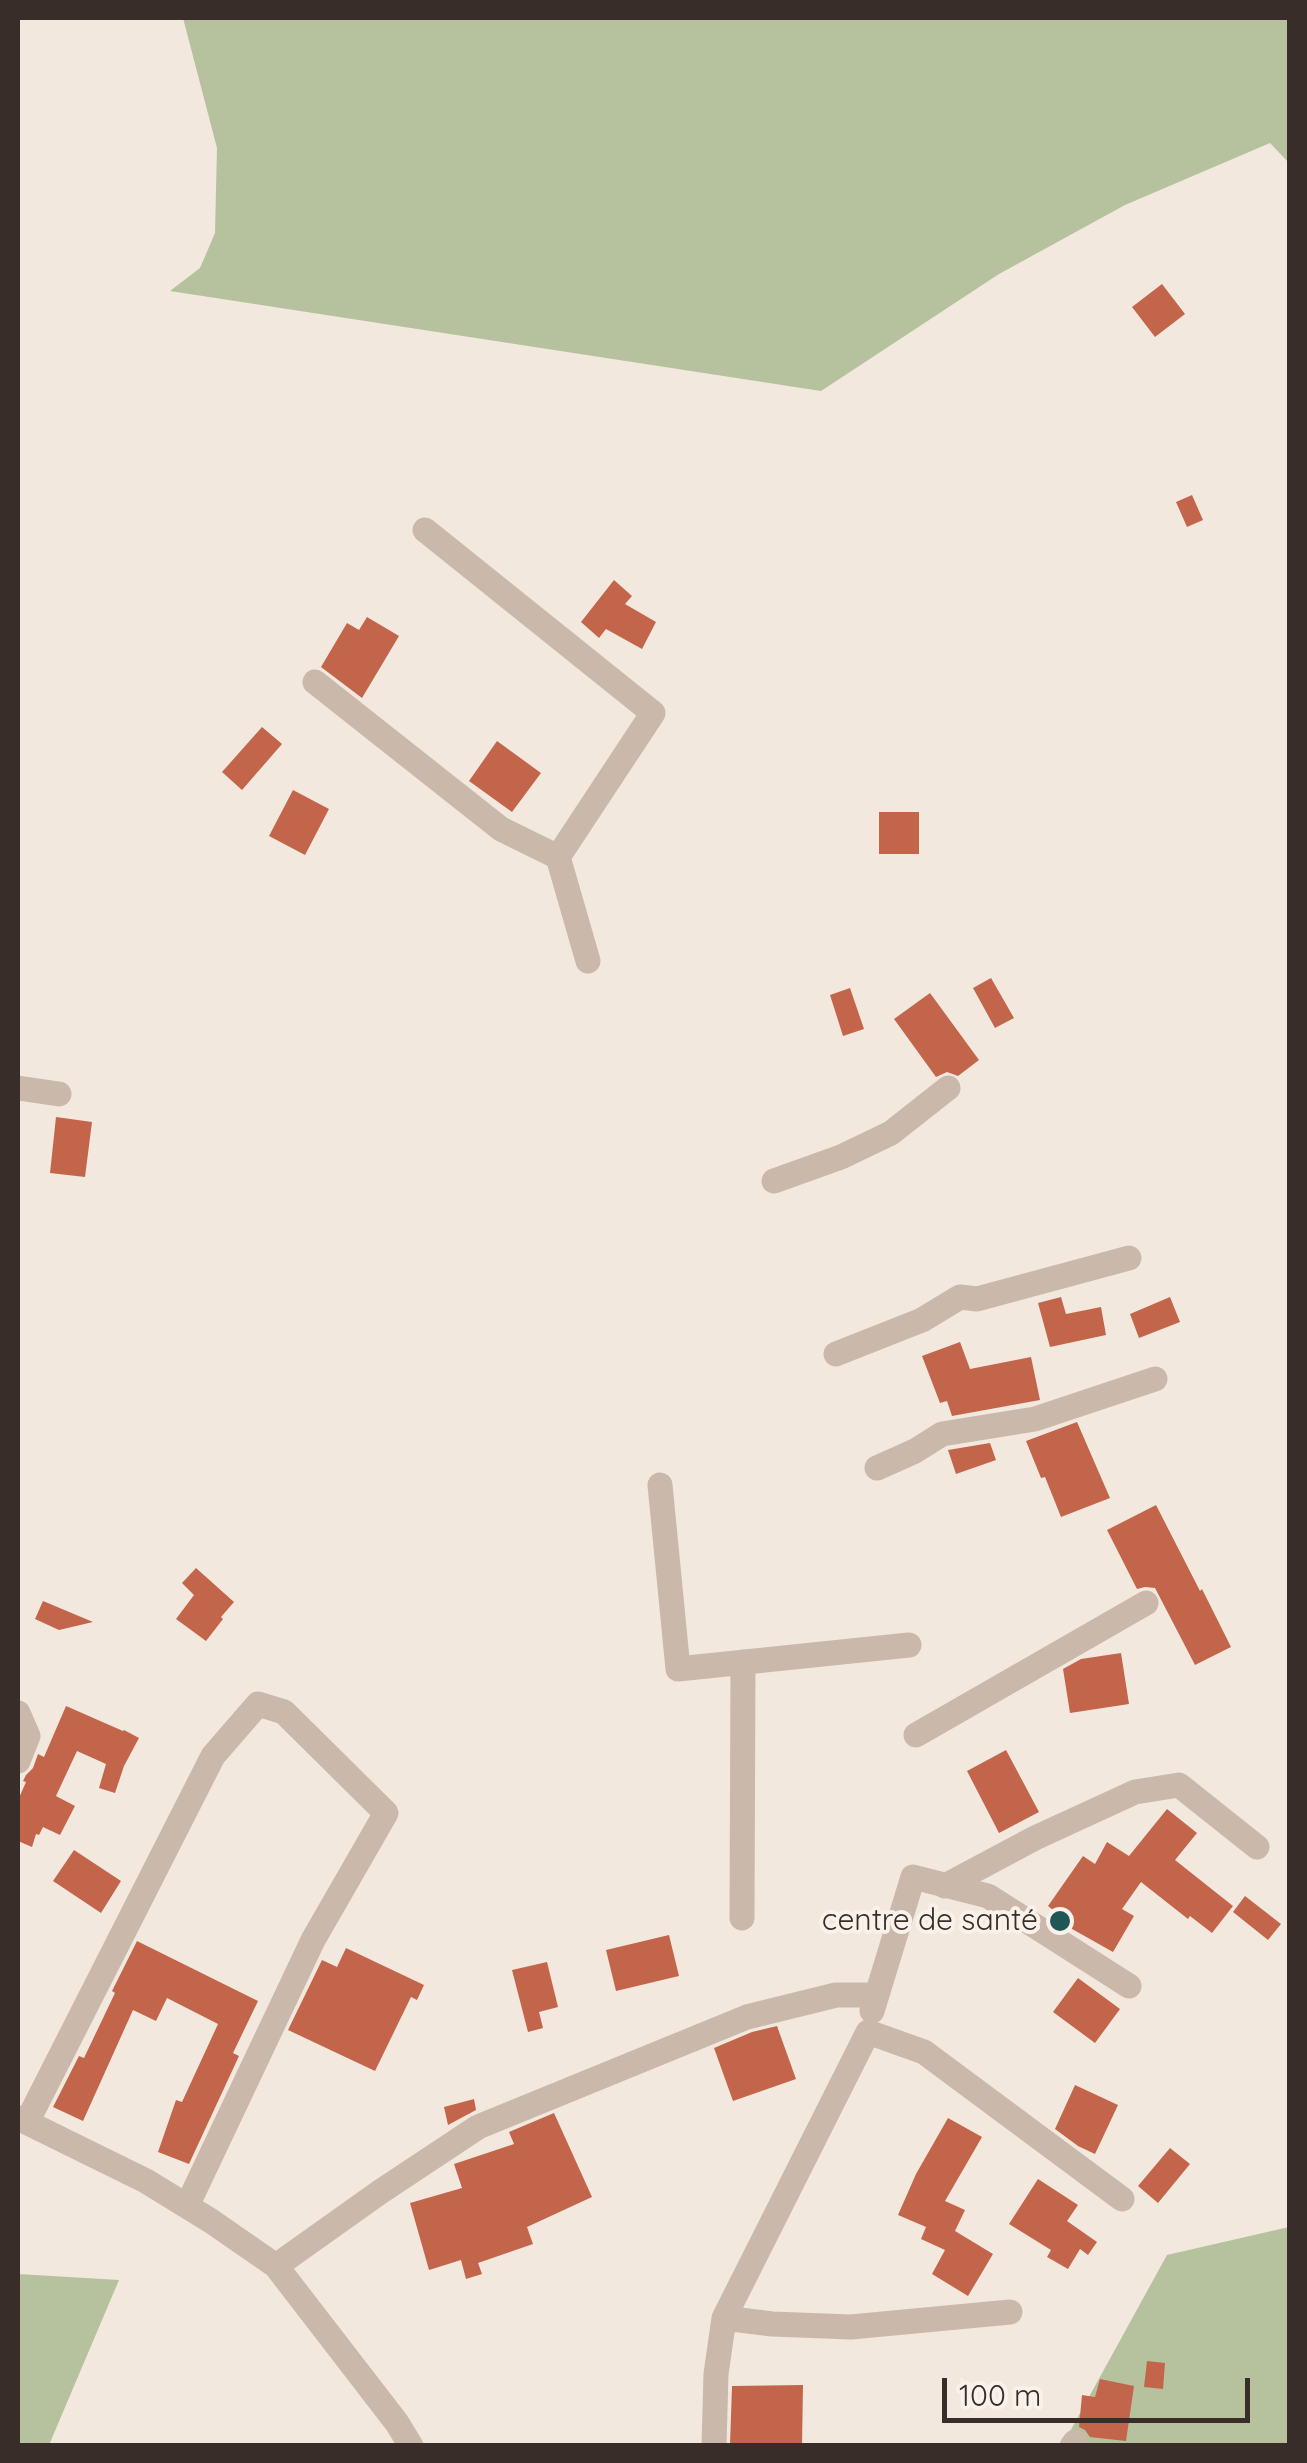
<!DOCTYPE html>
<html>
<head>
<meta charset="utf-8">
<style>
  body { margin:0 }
  #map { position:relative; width:1307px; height:2463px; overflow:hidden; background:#f2e8de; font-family:Quicksand,sans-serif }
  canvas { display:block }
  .frame { position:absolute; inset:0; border:20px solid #382d29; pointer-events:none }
  .scale { position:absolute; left:942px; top:2378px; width:308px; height:45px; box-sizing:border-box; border:5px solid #382d29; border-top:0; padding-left:12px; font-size:30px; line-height:35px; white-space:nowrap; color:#382d29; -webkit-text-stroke:8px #f9f2ea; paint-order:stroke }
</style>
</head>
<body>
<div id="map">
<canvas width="1307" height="2463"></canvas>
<div class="frame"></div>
<div class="scale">100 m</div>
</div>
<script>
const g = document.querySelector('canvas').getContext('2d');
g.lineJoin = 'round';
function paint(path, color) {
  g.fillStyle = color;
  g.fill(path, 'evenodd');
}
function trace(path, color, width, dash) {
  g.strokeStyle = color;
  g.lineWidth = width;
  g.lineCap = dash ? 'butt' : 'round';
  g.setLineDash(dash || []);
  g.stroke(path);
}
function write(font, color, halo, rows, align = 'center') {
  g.font = font + ' Quicksand,sans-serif';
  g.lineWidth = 8;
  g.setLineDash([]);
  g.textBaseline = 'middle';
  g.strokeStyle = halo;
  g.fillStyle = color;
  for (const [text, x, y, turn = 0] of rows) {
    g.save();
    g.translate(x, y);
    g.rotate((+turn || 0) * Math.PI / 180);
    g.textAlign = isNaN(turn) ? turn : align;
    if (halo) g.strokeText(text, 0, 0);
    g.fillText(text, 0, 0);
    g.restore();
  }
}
paint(new Path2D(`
  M183,18H1289V163L1270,143L1125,205L999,274L821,391L170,291L200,268L215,233L217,148Z
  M1289,2227V2445L1062,2446L1167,2255Z
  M18,2274L119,2280L49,2445H18Z`), '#b6c19e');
paint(new Path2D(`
  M1162,284L1185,314L1155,337L1132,307Z
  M1192,495L1203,520L1187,527L1176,502Z
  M614,580L632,596L625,604L656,622L642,649L606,629L599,638L581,622Z
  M367,617L399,636L362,698L321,667L347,623L359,630Z
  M262,727L282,744L242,790L222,772Z
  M497,741L541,773L512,812L469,781Z
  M293,790L329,809L305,855L269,836Z
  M879,812H919V854H879Z
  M991,978L1014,1018L995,1028L973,988Z
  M850,988L864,1029L843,1036L830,995Z
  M930,993L979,1060L958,1076L947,1072L936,1077L894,1019Z
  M56,1117L92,1122L85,1177L50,1173Z
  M1061,1297L1066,1314L1101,1307L1106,1335L1050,1347L1038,1303Z
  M1170,1297L1180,1322L1139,1338L1130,1314Z
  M960,1342L970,1369L1031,1357L1040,1400L952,1416L947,1401L940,1403L922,1356Z
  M1077,1422L1110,1498L1061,1517L1045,1477L1041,1478L1026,1441Z
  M990,1443L996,1460L956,1474L948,1450Z
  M1156,1505L1200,1591L1202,1589L1231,1647L1195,1665L1155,1588L1145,1587L1137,1589L1107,1530Z
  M196,1568L234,1602L221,1617L223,1619L206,1641L176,1619L194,1595L182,1583Z
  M43,1601L93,1622L59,1630L35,1619Z
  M1121,1653L1129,1704L1070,1713L1063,1669L1081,1659Z
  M66,1706L123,1731L124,1730L139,1738L124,1766L115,1793L99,1788L106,1764L77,1751L56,1796L75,1806L60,1835L43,1827L39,1835L36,1834L32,1847L18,1841V1800L26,1782L23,1781L26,1775L33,1768L38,1754L44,1757Z
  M1006,1750L1039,1812L999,1833L967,1771Z
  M1167,1809L1197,1833L1175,1860L1233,1906L1212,1933L1190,1916L1188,1919L1141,1882L1122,1909L1134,1916L1113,1952L1049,1916L1053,1910L1048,1906L1083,1856L1095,1864L1107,1842L1129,1856Z
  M74,1850L121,1881L101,1913L53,1881Z
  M1245,1896L1281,1924L1268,1940L1233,1912Z
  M669,1935L679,1976L616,1991L606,1950Z
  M137,1941L258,2001L233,2053L239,2056L189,2164L158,2152L176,2100L182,2102L218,2024L167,1998L156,2021L133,2010L83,2121L53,2107L79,2056L84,2058L115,1993L112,1991Z
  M346,1948L424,1985L417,2000L411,1997L375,2071L288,2030L322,1960L337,1967Z
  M547,1962L558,2007L539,2012L543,2028L528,2032L512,1970Z
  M1078,1978L1120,2009L1095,2043L1053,2012Z
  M777,2026L796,2079L733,2101L714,2048L752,2032Z
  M1075,2085L1118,2105L1095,2154L1078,2146L1055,2129Z
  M474,2099L476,2110L448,2125L444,2107Z
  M554,2113L592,2197L527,2227L533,2244L478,2263L482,2274L466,2279L461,2260L429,2270L410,2203L462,2188L454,2164L514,2144L509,2132Z
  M948,2118L982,2137L945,2201L965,2210L955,2231L993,2254L968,2296L932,2274L945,2250L921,2239L926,2227L898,2215L916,2174Z
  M1170,2148L1190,2164L1158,2203L1138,2186Z
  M1038,2179L1078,2205L1067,2221L1097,2242L1088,2255L1080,2249L1068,2269L1047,2257L1051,2250L1009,2224Z
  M1147,2361L1165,2363L1163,2389L1144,2387Z
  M1100,2379L1134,2386L1126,2441L1090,2437L1085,2430L1079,2427L1082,2395L1095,2397Z
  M803,2385L802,2446L730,2445L732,2386Z`), '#c3654b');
trace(new Path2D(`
  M425,530L653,713L558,857L588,961
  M315,682L501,829L558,857
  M18,1088L59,1094
  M774,1181L841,1157L891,1133L948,1088
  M836,1354L922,1320L960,1297L977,1299L1129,1258
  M877,1468L915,1451L942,1434L1035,1419L1155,1379
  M660,1485L678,1669L909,1645
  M18,1713L28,1736L18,1761
  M916,1735L1146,1603
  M945,1886L1035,1838L1135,1792L1179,1785L1257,1847
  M742,1918L743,1662
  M872,2011L913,1877L988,1896L1129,1986
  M18,2118L146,2181L211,2221L276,2266L397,2423L411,2446
  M27,2122L213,1756L258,1704L284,1712L386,1813L313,1940L187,2206
  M276,2266L380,2192L478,2127L747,2017L836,1995H875
  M724,2318L772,2324L851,2327L1010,2312
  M714,2446L716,2374L724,2318L868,2032L924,2052L1122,2199
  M1072,2446L1075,2442`), '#cab8aa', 25);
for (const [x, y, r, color] of [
  [1060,1921,12,"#205658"]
]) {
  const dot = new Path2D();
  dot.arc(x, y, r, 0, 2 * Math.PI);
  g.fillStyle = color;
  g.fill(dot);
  trace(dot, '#f9f2ea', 4);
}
write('30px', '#382d29', '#f9f2ea', [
  ["centre de santé",1038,1921]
], 'right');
</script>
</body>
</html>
